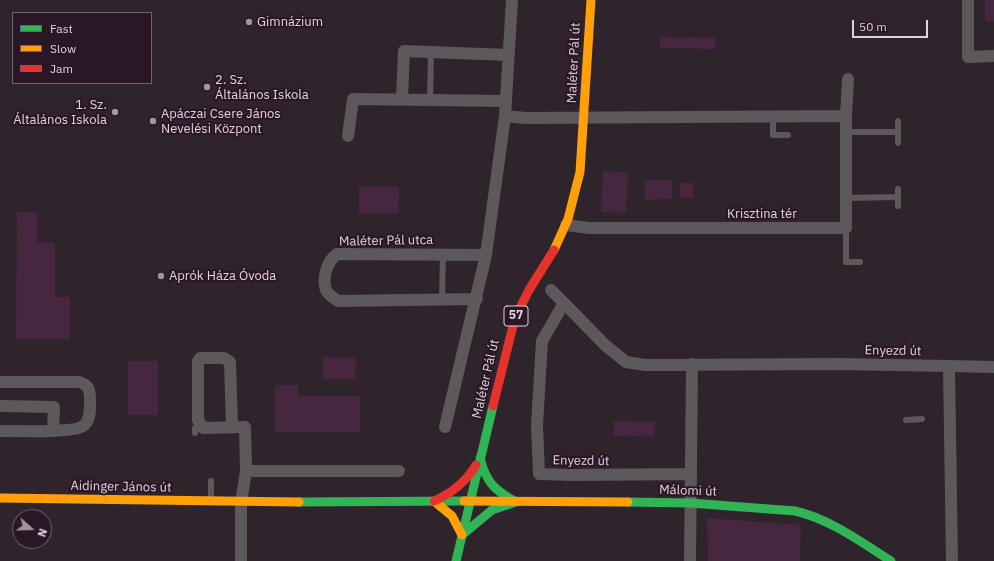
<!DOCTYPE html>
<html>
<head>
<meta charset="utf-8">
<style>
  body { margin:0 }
  #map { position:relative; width:994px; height:561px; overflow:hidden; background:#2f242c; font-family:"IBM Plex Sans",sans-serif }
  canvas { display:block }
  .legend { position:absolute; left:12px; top:12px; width:140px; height:72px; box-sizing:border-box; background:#2a1625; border:1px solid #73616f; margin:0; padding:5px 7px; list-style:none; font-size:12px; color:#e1d2dd }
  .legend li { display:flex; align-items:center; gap:8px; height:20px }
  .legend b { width:20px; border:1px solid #73616f }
  .north { position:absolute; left:12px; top:509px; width:40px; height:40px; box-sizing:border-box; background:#2a1625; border:1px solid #73616f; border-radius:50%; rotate:110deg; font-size:11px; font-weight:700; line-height:16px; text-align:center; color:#e1d2dd }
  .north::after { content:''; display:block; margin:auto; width:14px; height:18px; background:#a3959f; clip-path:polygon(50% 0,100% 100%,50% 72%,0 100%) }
  .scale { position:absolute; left:852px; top:20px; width:76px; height:18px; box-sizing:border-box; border:2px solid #e1d2dd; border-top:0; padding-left:5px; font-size:12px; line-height:14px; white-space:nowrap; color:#e1d2dd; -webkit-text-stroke:3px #2a1625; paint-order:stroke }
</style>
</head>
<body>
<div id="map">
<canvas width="994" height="561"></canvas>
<ul class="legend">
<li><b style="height:5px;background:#30b455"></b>Fast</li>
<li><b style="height:5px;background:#ff9f0a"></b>Slow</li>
<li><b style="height:5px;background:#e5322d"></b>Jam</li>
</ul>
<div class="north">N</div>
<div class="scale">50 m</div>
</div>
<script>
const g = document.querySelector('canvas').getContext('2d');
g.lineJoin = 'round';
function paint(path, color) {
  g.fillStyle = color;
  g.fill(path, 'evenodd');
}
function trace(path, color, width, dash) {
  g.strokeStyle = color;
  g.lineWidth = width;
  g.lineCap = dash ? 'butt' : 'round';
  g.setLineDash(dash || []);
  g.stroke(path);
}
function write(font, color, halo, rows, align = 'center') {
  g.font = font + ' "IBM Plex Sans",sans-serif';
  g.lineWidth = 4;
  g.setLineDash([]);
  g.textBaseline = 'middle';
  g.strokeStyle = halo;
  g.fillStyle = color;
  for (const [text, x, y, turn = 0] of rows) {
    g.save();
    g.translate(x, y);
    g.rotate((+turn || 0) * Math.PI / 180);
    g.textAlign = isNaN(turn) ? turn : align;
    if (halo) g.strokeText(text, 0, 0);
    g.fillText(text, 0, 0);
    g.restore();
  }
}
paint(new Path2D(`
  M985,0H994V21H985Z
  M660,37L715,38V49L660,48Z
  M603,171L628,172L626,213L601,212Z
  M645,180H672V199L645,200Z
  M680,183H693V198H680Z
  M359,187H399L398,214H359Z
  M17,212H37V242L55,243V297H70V339H16Z
  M323,357L356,358L355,379H323Z
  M128,361H158V415H128Z
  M275,385H298V396H360V432H275Z
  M614,421L655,422L654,437L613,436Z
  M707,518L801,525L800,561H708Z`), '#472640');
trace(new Path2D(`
  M430,100L431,52
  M773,116V135H788
  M898,121V143
  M846,132H898
  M898,189V206
  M846,198L898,197
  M846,228V262H860
  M442,300L443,254
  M906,420L922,419
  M195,433V428H203
  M211,481V501`), '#5d585c', 6);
trace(new Path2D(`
  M968,0V57L994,56
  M402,99L404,51L509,55
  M505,116L526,118L846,116V228H589L566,225
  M846,116L848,79
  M348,136L353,99L506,101
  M551,290L564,303
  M477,299L338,301C334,298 328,295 326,290C322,278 327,261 337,254L486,255
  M949,366L993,367
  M0,382H79C89,385 90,390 90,400C90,409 91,421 83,426C75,433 14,431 0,431
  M0,406L54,407L53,430
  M232,427L230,362L224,358H200L198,361V420L203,428L245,427L246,471L241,503V561
  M445,427L486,255L505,116L512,0
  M246,471H399
  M691,474L573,475L539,474L537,425L542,341L564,303L605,345L626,362L645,365L839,364L949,366L952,561
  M690,561L692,364`), '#5d585c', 12);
trace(new Path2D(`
  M480,458C486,482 494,490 516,502
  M299,502L464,501
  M628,502L690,503L795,511C830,519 861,542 891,561
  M462,535L492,510L516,502
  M456,561L493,406`), '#30b455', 9);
trace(new Path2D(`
  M554,250L568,219L580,172L591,0
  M0,498L299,502
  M434,501L452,516L462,535
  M464,501L628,502`), '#ff9f0a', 9);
trace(new Path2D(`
  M493,406L515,318L529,290L554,250
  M434,501C452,493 466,482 476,465`), '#e5322d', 9);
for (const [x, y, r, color] of [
  [249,22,4,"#a3959f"],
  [207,87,4,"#a3959f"],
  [115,112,4,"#a3959f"],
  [153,121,4,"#a3959f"],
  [161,276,4,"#a3959f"]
]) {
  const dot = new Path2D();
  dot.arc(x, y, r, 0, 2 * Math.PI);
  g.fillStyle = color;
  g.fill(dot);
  trace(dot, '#2a1625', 1.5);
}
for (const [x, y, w] of [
  [516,316,24]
]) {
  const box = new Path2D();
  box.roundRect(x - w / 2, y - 10, w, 20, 3);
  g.fillStyle = '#2a1625';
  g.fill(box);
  trace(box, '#e1d2dd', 1);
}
write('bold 12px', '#e1d2dd', null, [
  ["57",516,316]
]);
write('13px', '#e1d2dd', '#2a1625', [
  ["Gimnázium",257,22],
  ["2. Sz.",215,80],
  ["Általános Iskola",215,95],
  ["1. Sz.",107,105,"right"],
  ["Általános Iskola",107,120,"right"],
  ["Apáczai Csere János",161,114],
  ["Nevelési Központ",161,129],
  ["Aprók Háza Óvoda",169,276]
], 'left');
write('13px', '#e1d2dd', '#2a1625', [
  ["Maléter Pál út",574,63,-87],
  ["Krisztina tér",762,214],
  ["Maléter Pál utca",386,241,-1],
  ["Enyezd út",893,351,1],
  ["Maléter Pál út",486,379,-77],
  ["Enyezd út",581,461,1],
  ["Aidinger János út",121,487,1],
  ["Málomi út",688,491,2]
]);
</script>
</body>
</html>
